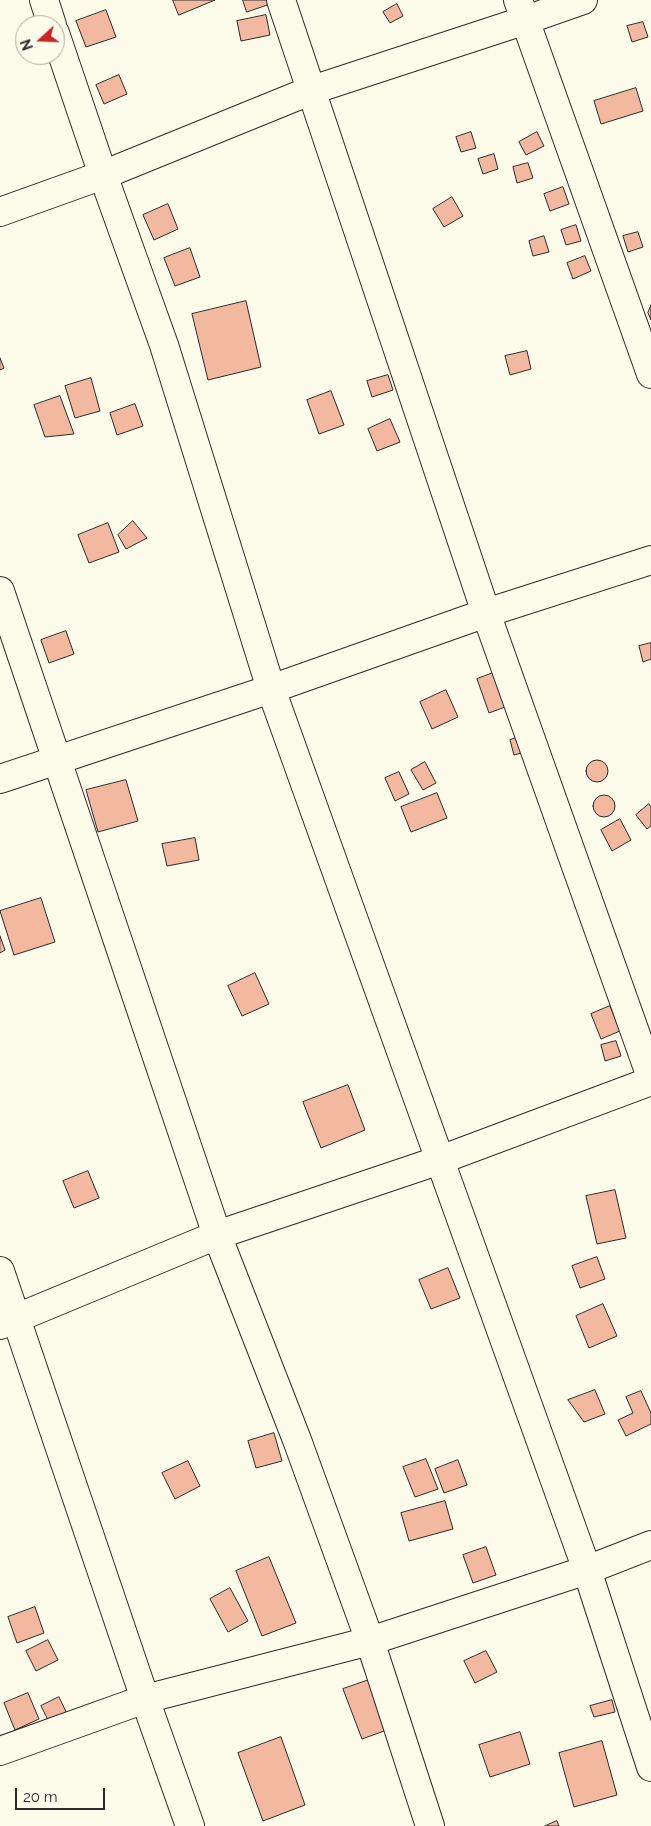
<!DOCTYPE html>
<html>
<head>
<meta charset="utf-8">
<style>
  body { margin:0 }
  #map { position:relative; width:651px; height:1826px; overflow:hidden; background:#fdfbea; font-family:Raleway,sans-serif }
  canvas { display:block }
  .north { position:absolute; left:15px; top:15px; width:50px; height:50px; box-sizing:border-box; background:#fdfbea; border:1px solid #a9a89e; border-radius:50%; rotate:250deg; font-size:14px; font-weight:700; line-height:20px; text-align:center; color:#2b2b2b }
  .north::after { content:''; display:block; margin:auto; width:18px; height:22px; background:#c62828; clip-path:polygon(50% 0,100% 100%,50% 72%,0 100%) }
  .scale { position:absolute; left:15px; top:1788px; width:90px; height:22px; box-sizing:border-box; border:2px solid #2b2b2b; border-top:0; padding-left:6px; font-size:15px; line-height:18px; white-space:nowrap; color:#2b2b2b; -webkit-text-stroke:4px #fdfbea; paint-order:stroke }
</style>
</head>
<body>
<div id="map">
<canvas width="651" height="1826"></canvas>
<div class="north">N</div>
<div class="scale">20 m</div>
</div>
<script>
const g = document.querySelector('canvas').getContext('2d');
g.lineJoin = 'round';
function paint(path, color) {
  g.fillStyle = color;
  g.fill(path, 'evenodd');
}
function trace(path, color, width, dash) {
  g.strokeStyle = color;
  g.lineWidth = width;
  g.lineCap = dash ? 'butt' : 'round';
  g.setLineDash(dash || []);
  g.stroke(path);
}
const building = new Path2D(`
  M173,0H215L179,15Z
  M243,0H269L270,4L247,12Z
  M397,4L403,16L390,23L383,12Z
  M106,10L116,37L86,47L76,21Z
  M266,15L270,35L241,41L237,21Z
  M643,22L648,37L632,42L627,26Z
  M119,75L127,94L104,104L96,85Z
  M636,88L643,111L601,124L594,101Z
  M471,132L476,148L461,152L456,137Z
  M537,132L544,146L526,155L519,142Z
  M494,154L498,169L483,174L478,159Z
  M528,163L533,178L517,183L513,167Z
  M563,187L569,204L550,211L544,194Z
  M452,197L463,216L444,227L433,209Z
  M168,204L178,229L154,240L143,215Z
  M576,225L581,241L566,245L561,230Z
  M638,232L643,247L628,252L623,236Z
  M544,236L549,252L533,256L529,241Z
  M190,248L200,277L175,286L164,258Z
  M585,256L591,271L573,279L567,263Z
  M246,301L261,367L208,380L192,314Z
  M651,305V320L648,313Z
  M527,351L531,369L510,375L505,356Z
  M0,358L4,368L0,370Z
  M388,375L393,390L372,397L367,381Z
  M91,378L100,411L75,418L65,386Z
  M331,391L344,425L319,434L307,400Z
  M60,396L74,434L45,437L34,405Z
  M135,404L143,426L117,435L110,413Z
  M390,419L400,442L377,451L368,429Z
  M133,521L147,538L126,549L118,535Z
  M108,523L119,552L89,563L78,535Z
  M66,631L74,654L49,663L41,640Z
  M651,643V659L643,662L639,646Z
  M501,670L513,704L489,713L477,679Z
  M446,690L458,717L432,729L420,702Z
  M525,735L529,751L514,755L510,740Z
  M586 771a11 11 0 1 1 22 0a11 11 0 1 1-22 0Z
  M425,762L436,783L423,790L411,770Z
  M399,772L409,794L395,801L385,778Z
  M126,780L138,821L98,832L86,790Z
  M437,793L447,818L411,832L401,807Z
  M593 806a11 11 0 1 1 22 0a11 11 0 1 1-22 0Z
  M649,804L651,807V826L647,829L636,815Z
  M620,819L631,840L612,851L601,830Z
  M195,838L199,860L167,866L162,844Z
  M41,898L55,942L14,955L0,911Z
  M0,936L5,950L0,953Z
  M255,973L269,1004L242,1016L228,986Z
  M610,1006L620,1031L601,1039L591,1014Z
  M616,1041L621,1056L605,1061L601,1045Z
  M348,1085L365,1130L321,1148L303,1102Z
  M88,1171L99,1198L74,1208L63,1181Z
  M615,1190L626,1238L597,1244L586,1196Z
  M597,1257L605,1279L580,1288L572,1266Z
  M448,1268L460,1298L431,1309L419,1280Z
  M603,1304L617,1336L589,1348L576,1316Z
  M595,1390L605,1414L584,1422L568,1400Z
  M641,1391L651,1413V1424L626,1436L618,1420L633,1413L626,1397Z
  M274,1433L282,1461L256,1468L248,1441Z
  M426,1459L438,1489L415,1497L403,1467Z
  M458,1460L467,1485L444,1493L435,1469Z
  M188,1461L200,1486L175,1499L162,1473Z
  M445,1501L453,1529L409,1541L401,1513Z
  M486,1547L496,1575L473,1583L463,1555Z
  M269,1557L296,1623L262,1636L236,1571Z
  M230,1588L248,1621L228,1632L210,1599Z
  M35,1607L44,1633L17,1643L8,1617Z
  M48,1640L58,1660L36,1671L26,1651Z
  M486,1651L497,1672L475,1683L464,1661Z
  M369,1680L387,1730L362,1739L343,1689Z
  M28,1693L39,1719L15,1730L4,1703Z
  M59,1697L70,1720L52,1728L41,1706Z
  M612,1700L615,1712L594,1717L590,1706Z
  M520,1732L530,1764L490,1777L479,1745Z
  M281,1737L305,1805L263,1821L238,1753Z
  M602,1741L617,1795L574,1807L559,1753Z
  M557,1821L559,1826H545Z`);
paint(building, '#f2b8a0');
trace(building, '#2b2b2b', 1);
const minor = new Path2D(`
  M44,0L52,25
  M281,0L486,613L651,1077
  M518,0L651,374
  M55,33L103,175L164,345L271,689L587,1570L651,1767
  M0,212L103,175L312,90L526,20L583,0
  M0,591L217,1235L297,1440L370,1641L430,1826
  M0,779L271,689L486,613L651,560
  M0,1271L145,1699L190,1826
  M0,1325L217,1235L440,1160L651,1081
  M0,1751L145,1699L370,1641L587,1570L651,1545`);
trace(minor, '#2b2b2b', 30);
trace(minor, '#fdfbea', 28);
</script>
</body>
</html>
